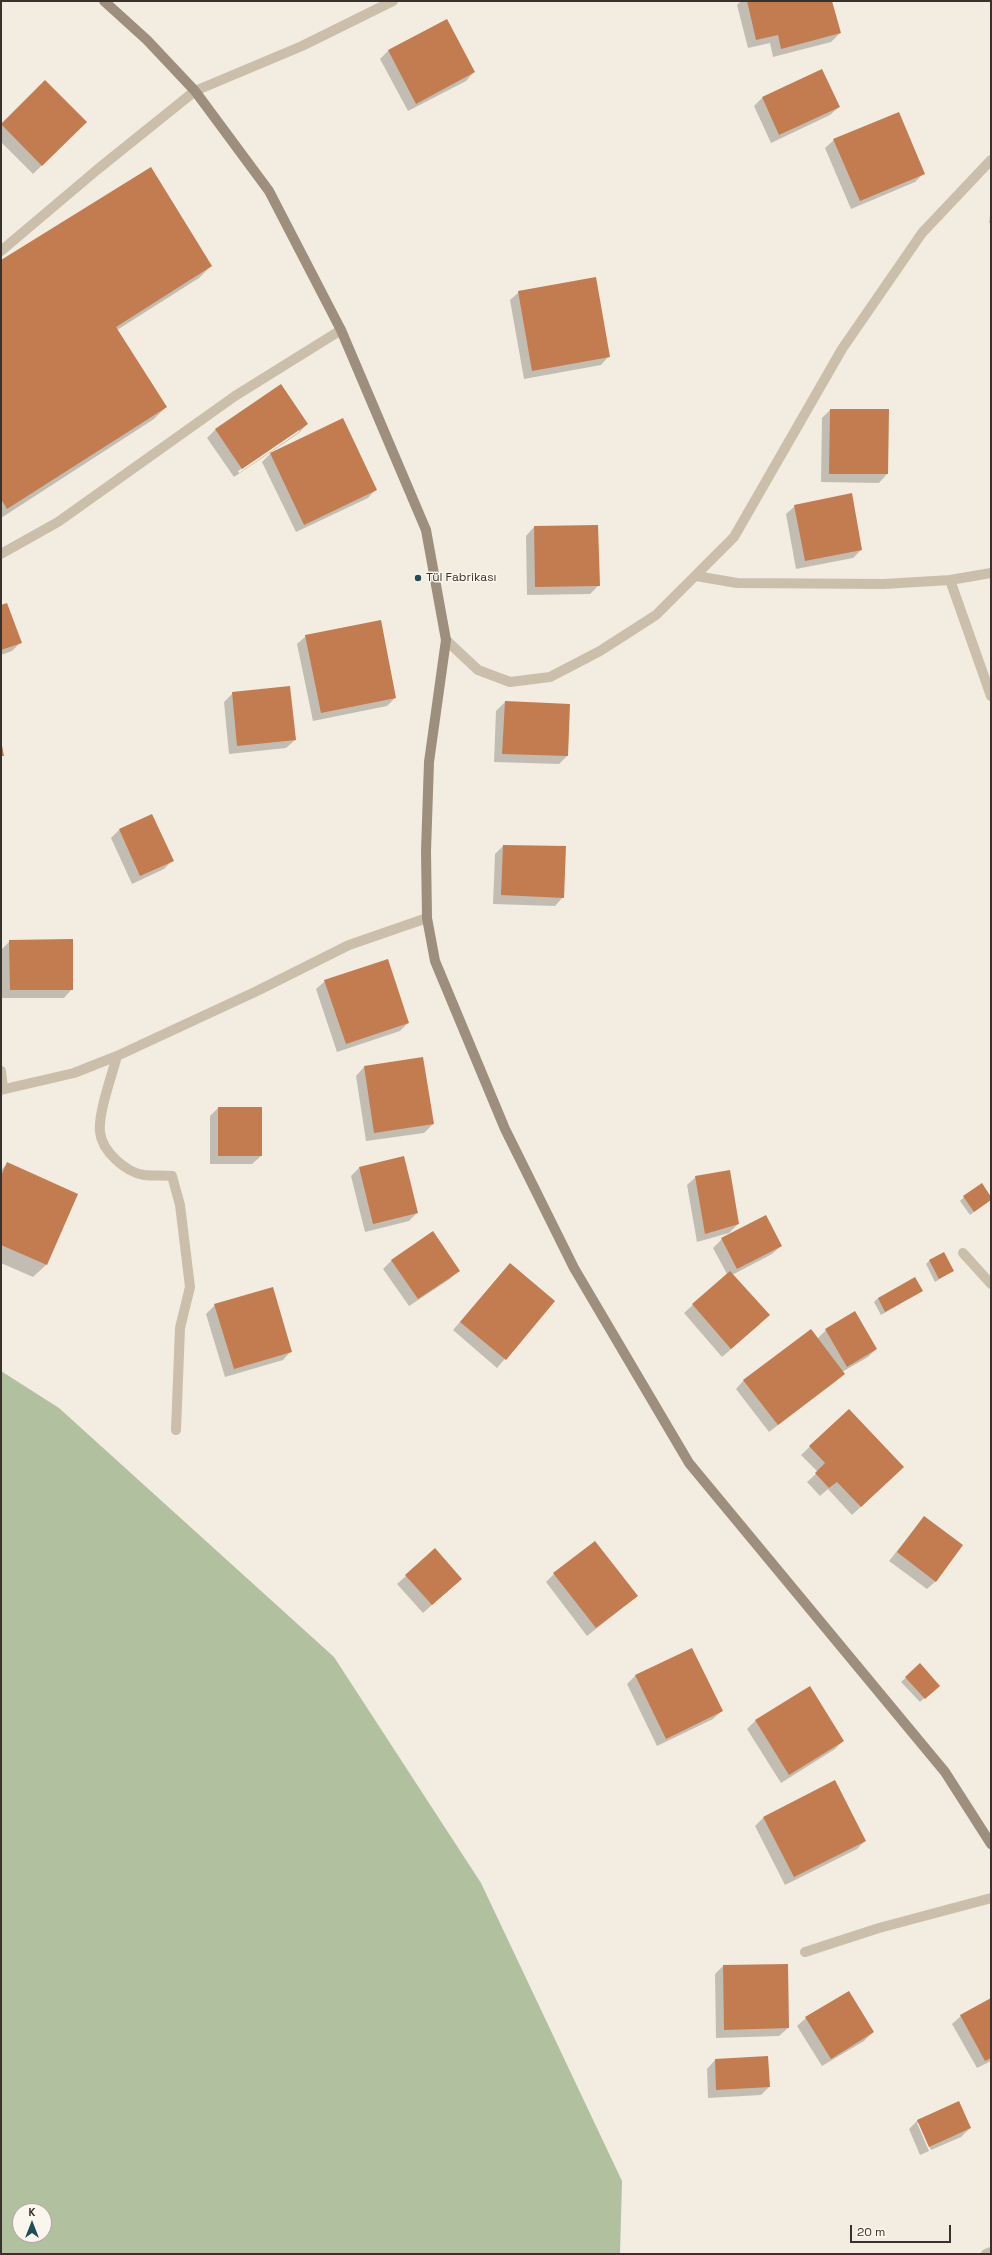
<!DOCTYPE html>
<html>
<head>
<meta charset="utf-8">
<style>
  body { margin:0 }
  #map { position:relative; width:992px; height:2255px; overflow:hidden; background:#f2ede0; font-family:"Space Grotesk",sans-serif }
  canvas { display:block }
  .frame { position:absolute; inset:0; border:2px solid #39312b; pointer-events:none }
  .north { position:absolute; left:12px; top:2203px; width:40px; height:40px; box-sizing:border-box; background:#faf6ed; border:1px solid #ada79f; border-radius:50%; rotate:0deg; font-size:11px; font-weight:700; line-height:16px; text-align:center; color:#39312b }
  .north::after { content:''; display:block; margin:auto; width:14px; height:18px; background:#214d59; clip-path:polygon(50% 0,100% 100%,50% 72%,0 100%) }
  .scale { position:absolute; left:850px; top:2225px; width:101px; height:18px; box-sizing:border-box; border:2px solid #39312b; border-top:0; padding-left:5px; font-size:12px; line-height:14px; white-space:nowrap; color:#39312b; -webkit-text-stroke:3px #faf6ed; paint-order:stroke }
</style>
</head>
<body>
<div id="map">
<canvas width="992" height="2255"></canvas>
<div class="frame"></div>
<div class="north">K</div>
<div class="scale">20 m</div>
</div>
<script>
const g = document.querySelector('canvas').getContext('2d');
g.lineJoin = 'round';
function paint(path, color) {
  g.fillStyle = color;
  g.fill(path, 'evenodd');
}
function trace(path, color, width, dash) {
  g.strokeStyle = color;
  g.lineWidth = width;
  g.lineCap = dash ? 'butt' : 'round';
  g.setLineDash(dash || []);
  g.stroke(path);
}
function write(font, color, halo, rows, align = 'center') {
  g.font = font + ' "Space Grotesk",sans-serif';
  g.lineWidth = 3;
  g.setLineDash([]);
  g.textBaseline = 'middle';
  g.strokeStyle = halo;
  g.fillStyle = color;
  for (const [text, x, y, turn = 0] of rows) {
    g.save();
    g.translate(x, y);
    g.rotate((+turn || 0) * Math.PI / 180);
    g.textAlign = isNaN(turn) ? turn : align;
    if (halo) g.strokeText(text, 0, 0);
    g.fillText(text, 0, 0);
    g.restore();
  }
}
paint(new Path2D(`
  M1,1371L59,1408L334,1657L481,1883L622,2181L620,2254H1ZM20,2211H44V2235H20Z`), '#b1c1a0');
paint(new Path2D(`
  M741,1H831L840,33L831,42L773,57L770,43L748,48L737,5Z
  M447,20L474,72L466,81L408,111L380,59L388,51Z
  M822,70L839,107L830,115L771,143L754,106L762,98Z
  M45,82L86,122L33,174L1,142V125Z
  M834,140L924,173L915,182L851,209L825,148Z
  M991,209V223H989Z
  M1,262L211,266L199,278L117,330L166,407L154,419L1,518Z
  M519,292L609,356L601,365L524,379L510,300Z
  M830,410H888L887,474L879,483L821,482L822,418Z
  M307,424L299,433L234,477L207,438L216,429ZM299,429V432L239,473L238,471Z
  M270,454L376,489L368,498L296,532L262,462Z
  M795,506L861,550L853,558L796,569L786,514Z
  M534,527L599,585L590,594L527,595L526,536Z
  M1,606L20,643L12,651L1,655Z
  M306,636L395,698L387,706L313,721L297,644Z
  M233,693L295,740L286,748L229,754L224,702Z
  M505,702L569,705L567,756L559,764L494,762L496,711Z
  M152,815L172,861L164,869L132,884L111,838L119,830Z
  M503,846L563,897L555,906L493,904L495,854Z
  M10,941L72,989L64,998H2L1,950Z
  M325,981L408,1023L400,1031L337,1052L316,989Z
  M422,1059L433,1124L424,1133L366,1141L356,1076L364,1067Z
  M218,1108L261,1156L252,1164H210V1116Z
  M7,1164L77,1195L46,1265L33,1277L1,1263V1170Z
  M359,1168L417,1213L409,1221L365,1232L351,1176Z
  M696,1177L738,1224L729,1233L697,1242L687,1185Z
  M964,1197L991,1199L970,1215L960,1201Z
  M722,1239L781,1246L772,1254L732,1275L760,1324L722,1357L684,1313L727,1274L713,1248Z
  M392,1260L458,1271L450,1279L409,1306L383,1269Z
  M930,1260L952,1271L935,1282L926,1264Z
  M510,1264L554,1302L497,1368L453,1330Z
  M922,1291L881,1315L874,1302L878,1298Z
  M215,1305L291,1351L283,1360L225,1377L206,1314Z
  M855,1313L876,1349L868,1357L842,1372L844,1374L835,1382L769,1432L736,1389L744,1380L817,1339L826,1330Z
  M849,1410L894,1476L852,1515L828,1489L820,1496L807,1482L818,1472L801,1455Z
  M924,1517L936,1581L927,1589L889,1561Z
  M435,1550L461,1579L423,1613L397,1584Z
  M554,1574L637,1596L587,1636L546,1582Z
  M691,1649L722,1711L713,1719L657,1746L627,1684L635,1676Z
  M920,1665L934,1689L920,1702L901,1682Z
  M809,1688L843,1741L835,1749L781,1783L747,1729L755,1721Z
  M763,1818L865,1841L857,1849L785,1885L755,1826Z
  M723,1966L788,2028L779,2036L716,2038L715,1974Z
  M991,1999V2061L977,2068L952,2024L961,2016Z
  M806,2018L873,2032L864,2041L822,2066L797,2026Z
  M715,2060L769,2087L761,2095L708,2098L707,2069Z
  M959,2102L970,2128L961,2137L931,2150L919,2123H917L929,2151L920,2155L909,2129L917,2121Z`), '#0003');
paint(new Path2D(`
  M747,1H832L841,33L781,49L778,35L756,40Z
  M447,19L475,72L416,104L388,50Z
  M822,69L840,107L779,135L762,97Z
  M45,80L87,122L42,166L1,124Z
  M899,112L925,174L860,201L833,139Z
  M151,167L212,266L116,327L167,407L7,509L1,499V260Z
  M596,277L610,357L532,371L518,291Z
  M281,384L308,424L242,469L215,429Z
  M830,409H889L888,474H829Z
  M343,418L377,490L304,525L270,453Z
  M852,493L862,550L805,561L794,505Z
  M598,525L600,586L535,587L534,526Z
  M7,603L22,643L1,650V605Z
  M381,620L396,698L321,713L305,635Z
  M290,686L296,740L237,746L232,692Z
  M505,701L570,704L568,756L502,754Z
  M1,740L4,756H1Z
  M152,814L174,861L140,876L119,829Z
  M503,845L566,846L564,898L501,895Z
  M73,939V990H10L9,940Z
  M388,959L409,1023L346,1044L324,980Z
  M423,1057L434,1124L374,1133L364,1066Z
  M218,1107H262V1156H218Z
  M404,1156L418,1213L373,1224L359,1167Z
  M7,1162L78,1194L47,1265L1,1245V1176Z
  M730,1170L739,1224L705,1234L695,1176Z
  M982,1183L991,1197V1200L974,1212L963,1196Z
  M766,1215L782,1246L737,1269L721,1238Z
  M433,1231L460,1271L418,1299L391,1260Z
  M944,1252L954,1271L939,1279L929,1260Z
  M510,1263L555,1301L506,1360L460,1322Z
  M730,1271L770,1315L731,1349L692,1304Z
  M915,1277L923,1291L885,1312L878,1298Z
  M273,1287L292,1352L234,1369L214,1304Z
  M855,1311L877,1349L847,1367L825,1329Z
  M811,1329L845,1374L778,1425L743,1380Z
  M849,1409L904,1467L861,1507L837,1482L829,1488L815,1473L825,1463L809,1446Z
  M924,1516L963,1545L936,1582L897,1552Z
  M595,1541L638,1596L596,1628L553,1573Z
  M435,1548L462,1579L432,1605L405,1575Z
  M692,1648L723,1711L666,1739L635,1675Z
  M920,1663L940,1686L925,1699L905,1677Z
  M810,1686L844,1741L789,1775L755,1720Z
  M835,1780L866,1841L794,1877L763,1817Z
  M788,1964L789,2028L724,2030L723,1965Z
  M849,1991L874,2032L831,2059L805,2017Z
  M991,1998V2058L985,2061L960,2015Z
  M768,2056L770,2087L716,2090L715,2059Z
  M959,2101L971,2128L929,2147L917,2120Z`), '#c27c4f');
trace(new Path2D(`
  M195,91L302,46L393,1
  M1,554L58,522L235,396L341,330`), '#cbbfac', 10);
trace(new Path2D(`
  M1,251L98,169L195,91
  M696,576L737,583L884,584L950,580L991,573
  M950,580L991,696
  M446,640L478,670L510,682L550,677L600,651L656,615L734,537L842,349L922,233L991,160
  M117,1056C112,1075 98,1113 100,1132C102,1151 125,1172 144,1175C153,1176 163,1175 172,1176L180,1205L190,1287L180,1328L176,1430
  M1,1071L3,1089
  M1,1090L74,1073L117,1056L257,991L349,945L427,918
  M963,1253L991,1284
  M805,1952L879,1928L991,1898
  M986,2254L991,2252`), '#cbbfac', 10);
trace(new Path2D(`
  M104,1L147,40L195,91L269,191L341,330L426,530L446,640L429,762L426,851L427,918L435,961L505,1129L574,1268L689,1463L945,1772L991,1844`), '#9e8e7d', 10);
for (const [x, y, r, color] of [
  [418,578,4,"#214d59"]
]) {
  const dot = new Path2D();
  dot.arc(x, y, r, 0, 2 * Math.PI);
  g.fillStyle = color;
  g.fill(dot);
  trace(dot, '#faf6ed', 1.5);
}
write('12px', '#39312b', '#faf6ed', [
  ["Tül Fabrikası",426,578]
], 'left');
</script>
</body>
</html>
